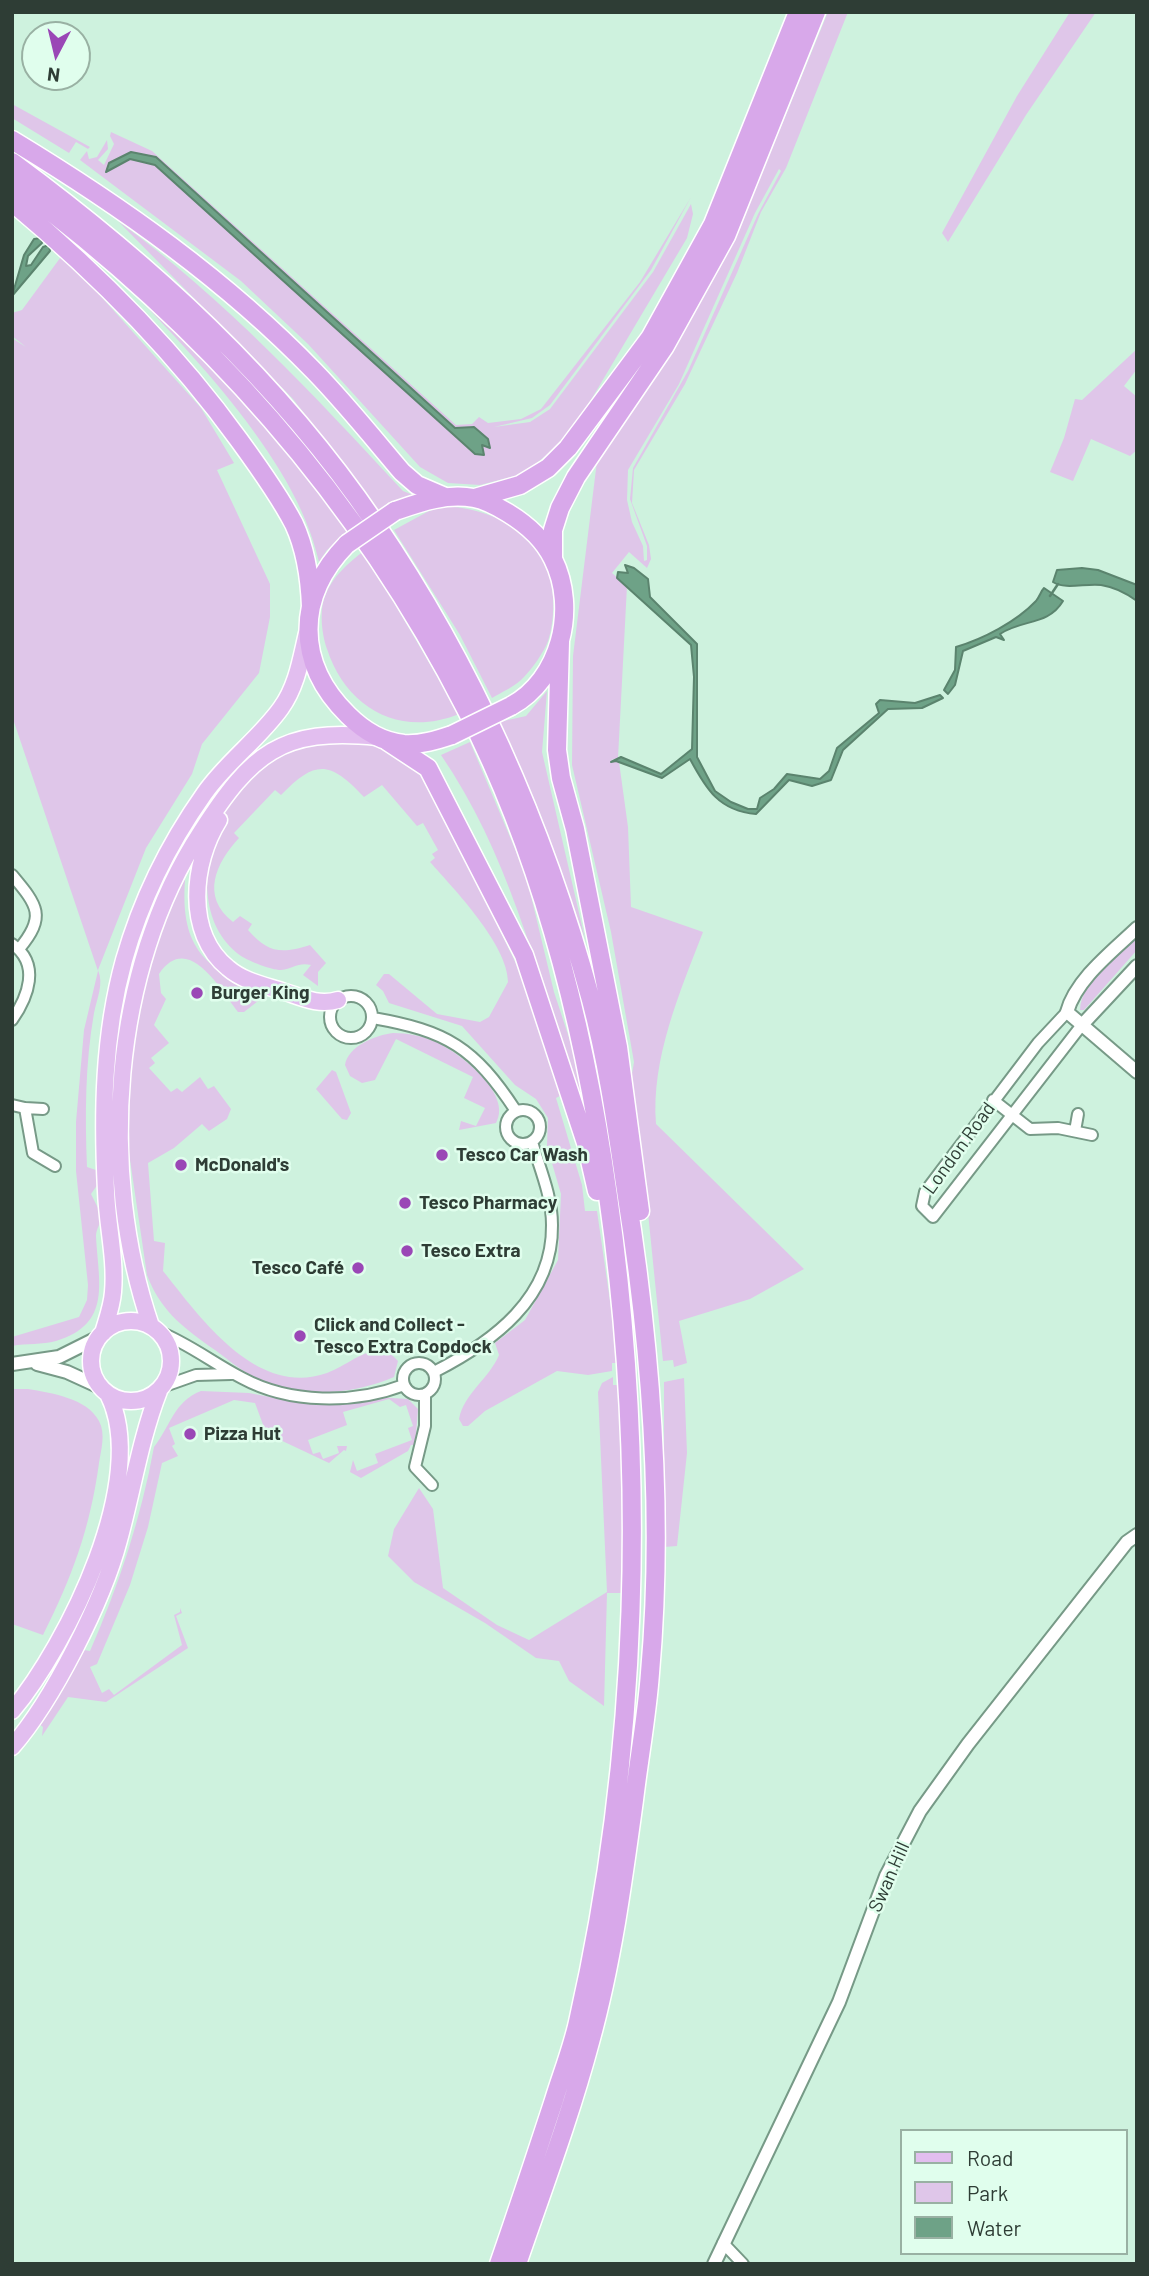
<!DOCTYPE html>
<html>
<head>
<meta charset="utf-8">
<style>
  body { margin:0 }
  #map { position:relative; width:1149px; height:2276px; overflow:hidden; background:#cef2de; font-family:Barlow,sans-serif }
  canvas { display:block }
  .frame { position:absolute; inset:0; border:14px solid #2e3d35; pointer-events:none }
  .legend { position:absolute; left:900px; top:2129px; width:228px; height:126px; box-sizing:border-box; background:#e0feed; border:2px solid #99b1a3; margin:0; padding:9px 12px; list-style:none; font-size:21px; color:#2e3d35 }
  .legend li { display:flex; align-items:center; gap:14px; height:35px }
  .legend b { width:35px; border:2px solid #99b1a3 }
  .north { position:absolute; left:21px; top:21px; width:70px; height:70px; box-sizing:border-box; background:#e0feed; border:2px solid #99b1a3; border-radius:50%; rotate:187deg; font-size:19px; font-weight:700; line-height:28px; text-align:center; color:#2e3d35 }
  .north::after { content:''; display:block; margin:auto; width:24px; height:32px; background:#9a47b6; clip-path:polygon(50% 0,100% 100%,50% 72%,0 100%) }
</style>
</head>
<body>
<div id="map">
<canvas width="1149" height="2276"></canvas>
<div class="frame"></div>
<ul class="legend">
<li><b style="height:9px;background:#e2beef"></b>Road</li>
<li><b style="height:19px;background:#dfc6e9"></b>Park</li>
<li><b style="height:19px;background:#6ea287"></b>Water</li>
</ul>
<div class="north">N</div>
</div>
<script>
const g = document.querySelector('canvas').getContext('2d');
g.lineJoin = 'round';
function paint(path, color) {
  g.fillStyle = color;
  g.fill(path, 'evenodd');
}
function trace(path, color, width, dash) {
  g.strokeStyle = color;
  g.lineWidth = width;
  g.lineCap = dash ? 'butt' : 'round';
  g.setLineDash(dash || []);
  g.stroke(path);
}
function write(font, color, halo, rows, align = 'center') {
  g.font = font + ' Barlow,sans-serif';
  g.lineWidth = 5;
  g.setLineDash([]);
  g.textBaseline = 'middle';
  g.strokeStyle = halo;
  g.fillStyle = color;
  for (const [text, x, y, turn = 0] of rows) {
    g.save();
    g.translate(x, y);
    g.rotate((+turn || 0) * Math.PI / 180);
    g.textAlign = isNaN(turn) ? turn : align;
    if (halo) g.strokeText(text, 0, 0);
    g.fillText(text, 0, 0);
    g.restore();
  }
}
paint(new Path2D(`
  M828,12H848L786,168L761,212L737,273L685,384L634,470L632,503L649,545L651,559L647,568L629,552L612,573L627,586L618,758L611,760L619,762L628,827L631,907L703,932C680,992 651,1058 656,1124L804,1269L750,1299L679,1321L687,1363L674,1367L673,1360L663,1361L645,1183L631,1080L634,1062L611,932L572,765L573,656L597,461L696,309L722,251L748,207ZM779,169L781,171L758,214L688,371L633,468L630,499L647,546V560L644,561L643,546L632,522L627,500L628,470L679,384L755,213Z
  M1070,12H1096L1026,115L948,242L942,233L1017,96Z
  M12,104L90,147L88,149L76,142L69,153L12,118Z
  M111,132L152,151L456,425L472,424L479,417L488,423L521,419L541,409L640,282L691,197L651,270L550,405L532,418L494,427L530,422L550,409L653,272L691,204L693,214L687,238L569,437L523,474L480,485L448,483L420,467L308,344L241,281L80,160L87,151L89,159L97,157L107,140L108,149L98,160L104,165L114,144L110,136ZM131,152L156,157L455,428L474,427L482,445L481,456L155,165L130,159L114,168Z
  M118,221C224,298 314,395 403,491L413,495L379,511L293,399Z
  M63,254L201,408L234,463L217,470L270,584V617L259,673L202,744L192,774L146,848L98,970C104,984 97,998 94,1013C85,1064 85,1116 87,1167L96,1170L98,1184L91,1194L102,1216C101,1223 96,1229 96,1236C98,1281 113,1324 56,1341C42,1345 27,1343 12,1346V1337L79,1317L87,1300L88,1285L76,1171V1122L84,1030L98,971L12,716V338L26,347L12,336V313L22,310Z
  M104,262L256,410L351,531L327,550L319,562C296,455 179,341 104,262Z
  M1137,349V369L1124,386L1137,397V450L1130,456L1091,439L1073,481L1050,472L1064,438L1075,399L1082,400Z
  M445,506C475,508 507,518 530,539C555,561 558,611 548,641C544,652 532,669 524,677C516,686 502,692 492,698L460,635L394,530L429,511Z
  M364,551L459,714C400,738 346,708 327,649C322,635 319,611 325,596C332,577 348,563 364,551Z
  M547,691L542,752L585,939L537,806L499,722L526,716Z
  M357,738L406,754L428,781L521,974L567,1100L562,1102L560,1096L556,1098L582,1185L585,1211H597L619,1363H612V1371L588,1375L557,1371L485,1411L468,1426H463L459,1419C464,1393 489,1379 499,1355L495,1343L525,1320L558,1260L561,1194L547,1146L548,1118L536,1099L515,1085L462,1026L389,1003L383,991L376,985L384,974H389L437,1014L480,1022L489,1017L508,982C508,945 454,889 430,862L435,858L432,854L438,850L423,823L417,826L382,785L364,797C330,761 316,759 281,795L275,790L234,833L239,838C216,863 200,896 233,922L240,916L252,924L248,930C268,953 281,954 310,945L326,963L318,972V986L303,975L311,965C298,962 293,969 281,970C271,970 249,961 241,956C198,925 202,865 220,820C231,793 269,759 294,745C305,738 341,739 357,738Z
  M470,742L526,875L554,992L576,1059L583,1100L571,1076C536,967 507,851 441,755Z
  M182,876L185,880C180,949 206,970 267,994L244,1012H238C220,989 188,931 159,974L161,993L166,999L154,1025L169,1043L151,1058L155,1063L149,1068L171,1092L177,1088L182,1092L200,1077L208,1089L214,1086L231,1109L227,1119L209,1131L202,1124L174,1148L148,1163L154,1241L165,1243L163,1271C200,1317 256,1398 327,1373C347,1366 364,1348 387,1350L398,1361L394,1377C352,1395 301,1399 258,1379C241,1372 225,1356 209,1346C180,1325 160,1309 147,1275L125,1126L128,1058L153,937Z
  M1137,937V950L1084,1010H1080C1081,981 1118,957 1137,937Z
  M393,1033C408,1033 422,1036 436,1042C460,1053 513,1094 496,1123L459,1130L461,1121L476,1126L485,1108L464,1098L473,1077L396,1039L375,1080L362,1083L350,1076L345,1065C348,1046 376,1035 393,1033Z
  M332,1070L336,1072L351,1113L347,1120L342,1119L316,1089Z
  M613,1377V1385H620L626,1568L622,1584L624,1593H607L604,1706L569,1681L559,1661L536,1658L485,1623L414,1582L388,1556L394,1529L419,1488L433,1509L443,1588L497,1625L529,1640L607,1592L598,1392L602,1383Z
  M684,1378L687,1453L677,1546L664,1547V1382Z
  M28,1389C51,1393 87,1398 99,1421C106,1434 101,1450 99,1463C90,1529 72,1577 43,1635L12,1624V1389Z
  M201,1391L249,1393L301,1403L325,1404L375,1397L408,1399L418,1409L415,1445H411L408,1451L361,1478L350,1472L353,1460L357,1471L378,1463L375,1454L412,1440L408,1428L413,1426L406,1405L400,1407L389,1399L343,1412L347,1425L308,1440L313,1454L320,1452L323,1459L339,1453L337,1446H347L346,1451L344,1450L329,1463L276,1438H268L255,1403L234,1400L169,1428L175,1444L172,1446L178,1456L162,1463L148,1527L130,1585L97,1664L90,1667L102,1693L109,1689L114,1695L182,1645L174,1615L180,1612V1608L182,1613L176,1616L188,1648L106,1702L68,1697L42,1736L43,1727L39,1724L84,1650L90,1651C119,1585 141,1518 154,1447C170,1427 174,1401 201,1391Z`), '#dfc6e9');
const water = new Path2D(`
  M131,152L156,157L455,428L474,427L488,439L490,448L482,445L484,455L475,454L155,165L130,159L106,172L109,163Z
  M41,238L42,243L28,256L26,266L31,265L43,247L49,245L50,251L12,296L24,255L34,239Z
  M625,565L634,568L648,579L650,597L697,644V757L715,791L731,802L748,809H757L760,798L774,789L787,774L820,779L829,771L837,748L879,713L876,704L880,700L915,703L940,695L943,698L922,708L888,709L843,750L831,780L812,786L789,780L756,814C719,811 706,789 690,759L662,778L616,761L611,762L621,757L661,774L692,749L694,677L691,645L617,578L618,572L628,573Z
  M1082,568L1098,570L1137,585V601C1126,593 1115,587 1101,585C1086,583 1065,590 1053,582L1057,570Z
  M1044,588L1063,601C1048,626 1022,619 1000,634L1004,640L996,637L963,651L955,685L948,694L944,690L955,670L956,647C983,639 1016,622 1036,601C1040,596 1041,591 1044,588Z`);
paint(water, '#6ea287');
trace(water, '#5b846e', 2);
trace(new Path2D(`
  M1050,596L1058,584`), '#5b846e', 2.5);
const minor = new Path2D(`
  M12,875C37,905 47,916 19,949
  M12,944C41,964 28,997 12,1020
  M330 1017a21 21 0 1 1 42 0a21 21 0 1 1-42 0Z
  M1067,1012L1038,1043L925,1192L922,1206L933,1217L1081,1026
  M373,1018C447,1031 474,1047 516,1111
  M993,1100L1030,1129L1058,1128L1092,1135
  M12,1105L25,1108L33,1153L55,1166
  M25,1108L43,1109
  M506 1127a17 17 0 1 1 34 0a17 17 0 1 1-34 0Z
  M1075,1131L1078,1114
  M157,1331C188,1343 213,1363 242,1378C290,1404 354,1404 404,1385
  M403 1379a16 16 0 1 1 32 0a16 16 0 1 1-32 0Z
  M434,1372C493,1342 553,1298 552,1225C552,1196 540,1169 532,1142
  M162,1387L196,1375L231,1374
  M425,1394V1426L415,1467L432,1485
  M723,2243L743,2264`);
const tertiary = new Path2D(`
  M1137,928C1113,951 1076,979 1067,1012L1137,1072
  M1081,1026L1137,966
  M12,1364L59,1357L99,1337
  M37,1364L67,1372L102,1388
  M714,2264L839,2002L886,1876L920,1811L968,1744L1127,1542L1137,1535`);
const primary = new Path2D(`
  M219,820C192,863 185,933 228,968C243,981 263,985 282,991C301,997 318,1006 338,1000
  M91 1361a40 40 0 1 1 80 0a40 40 0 1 1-80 0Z
  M151,1326C98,1172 111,970 201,832C251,754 281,727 377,737
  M103,1333C107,1319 112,1306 113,1292C116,1258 107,1225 106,1191C102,1114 103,1036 124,960C141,900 168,845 204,794C226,762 259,739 281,708C297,686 301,658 307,633
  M12,1711C67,1645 151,1478 108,1394
  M12,1747C53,1700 103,1601 119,1540C133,1489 140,1440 159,1391`);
const trunk = new Path2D(`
  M12,140C121,206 226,280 315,372C346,404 374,439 402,472L417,485L445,497
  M12,162C150,264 278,380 375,523C474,668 545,830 591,1000C611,1075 620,1153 632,1230C653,1375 663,1526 650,1673C647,1715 639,1758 634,1800C623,1881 612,1963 590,2042C570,2117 542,2191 517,2264
  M12,182C205,325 358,496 467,711C544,862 585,1030 608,1196C647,1469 639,1754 578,2022C572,2049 562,2074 554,2100C536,2155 518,2209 499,2264
  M12,202C97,273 174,350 239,440C258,466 279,495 294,524C306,550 310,579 311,607
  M475,498L520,485L548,468L568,448L650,338L713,224L798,12
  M395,511C421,502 446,493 474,498C486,500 498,507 508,513C526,524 544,540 553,559C578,609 560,680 511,706
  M347,544C296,596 295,663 348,715C364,731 382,742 404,744C421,745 437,740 452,735
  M553,558V530L560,508L576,477L665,346L726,236L816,12
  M560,642L557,750L561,778L575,829L618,1047L640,1211
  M387,741L428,768L524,955L586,1143L597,1191`);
trace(minor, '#779a87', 14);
trace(tertiary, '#779a87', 16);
trace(primary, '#fff', 19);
trace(trunk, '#fff', 21);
trace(minor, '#fff', 10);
trace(tertiary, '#fff', 12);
trace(primary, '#e2beef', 16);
trace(trunk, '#d8a8ea', 18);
const trunkBridge = new Path2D(`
  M347,544L395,511
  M452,735L511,706`);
trace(trunkBridge, '#fff', 21, []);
trace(trunkBridge, '#d8a8ea', 18);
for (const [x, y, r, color] of [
  [197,993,7,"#9a47b6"],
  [442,1155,7,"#9a47b6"],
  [181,1165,7,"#9a47b6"],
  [405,1203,7,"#9a47b6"],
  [407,1251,7,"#9a47b6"],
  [358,1268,7,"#9a47b6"],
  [300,1336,7,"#9a47b6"],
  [190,1434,7,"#9a47b6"]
]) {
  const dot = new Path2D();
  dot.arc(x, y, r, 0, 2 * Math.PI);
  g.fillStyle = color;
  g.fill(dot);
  trace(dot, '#e0feed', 2.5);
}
write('bold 19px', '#2e3d35', '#e0feed', [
  ["Burger King",211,993],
  ["Tesco Car Wash",456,1155],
  ["McDonald's",195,1165],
  ["Tesco Pharmacy",419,1203],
  ["Tesco Extra",421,1251],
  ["Tesco Café",344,1268,"right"],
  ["Click and Collect -",314,1325],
  ["Tesco Extra Copdock",314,1347],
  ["Pizza Hut",204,1434]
], 'left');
write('19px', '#2e3d35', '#e0feed', [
  ["London Road",959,1148,-54],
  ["Swan Hill",889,1877,-66]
]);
</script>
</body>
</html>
